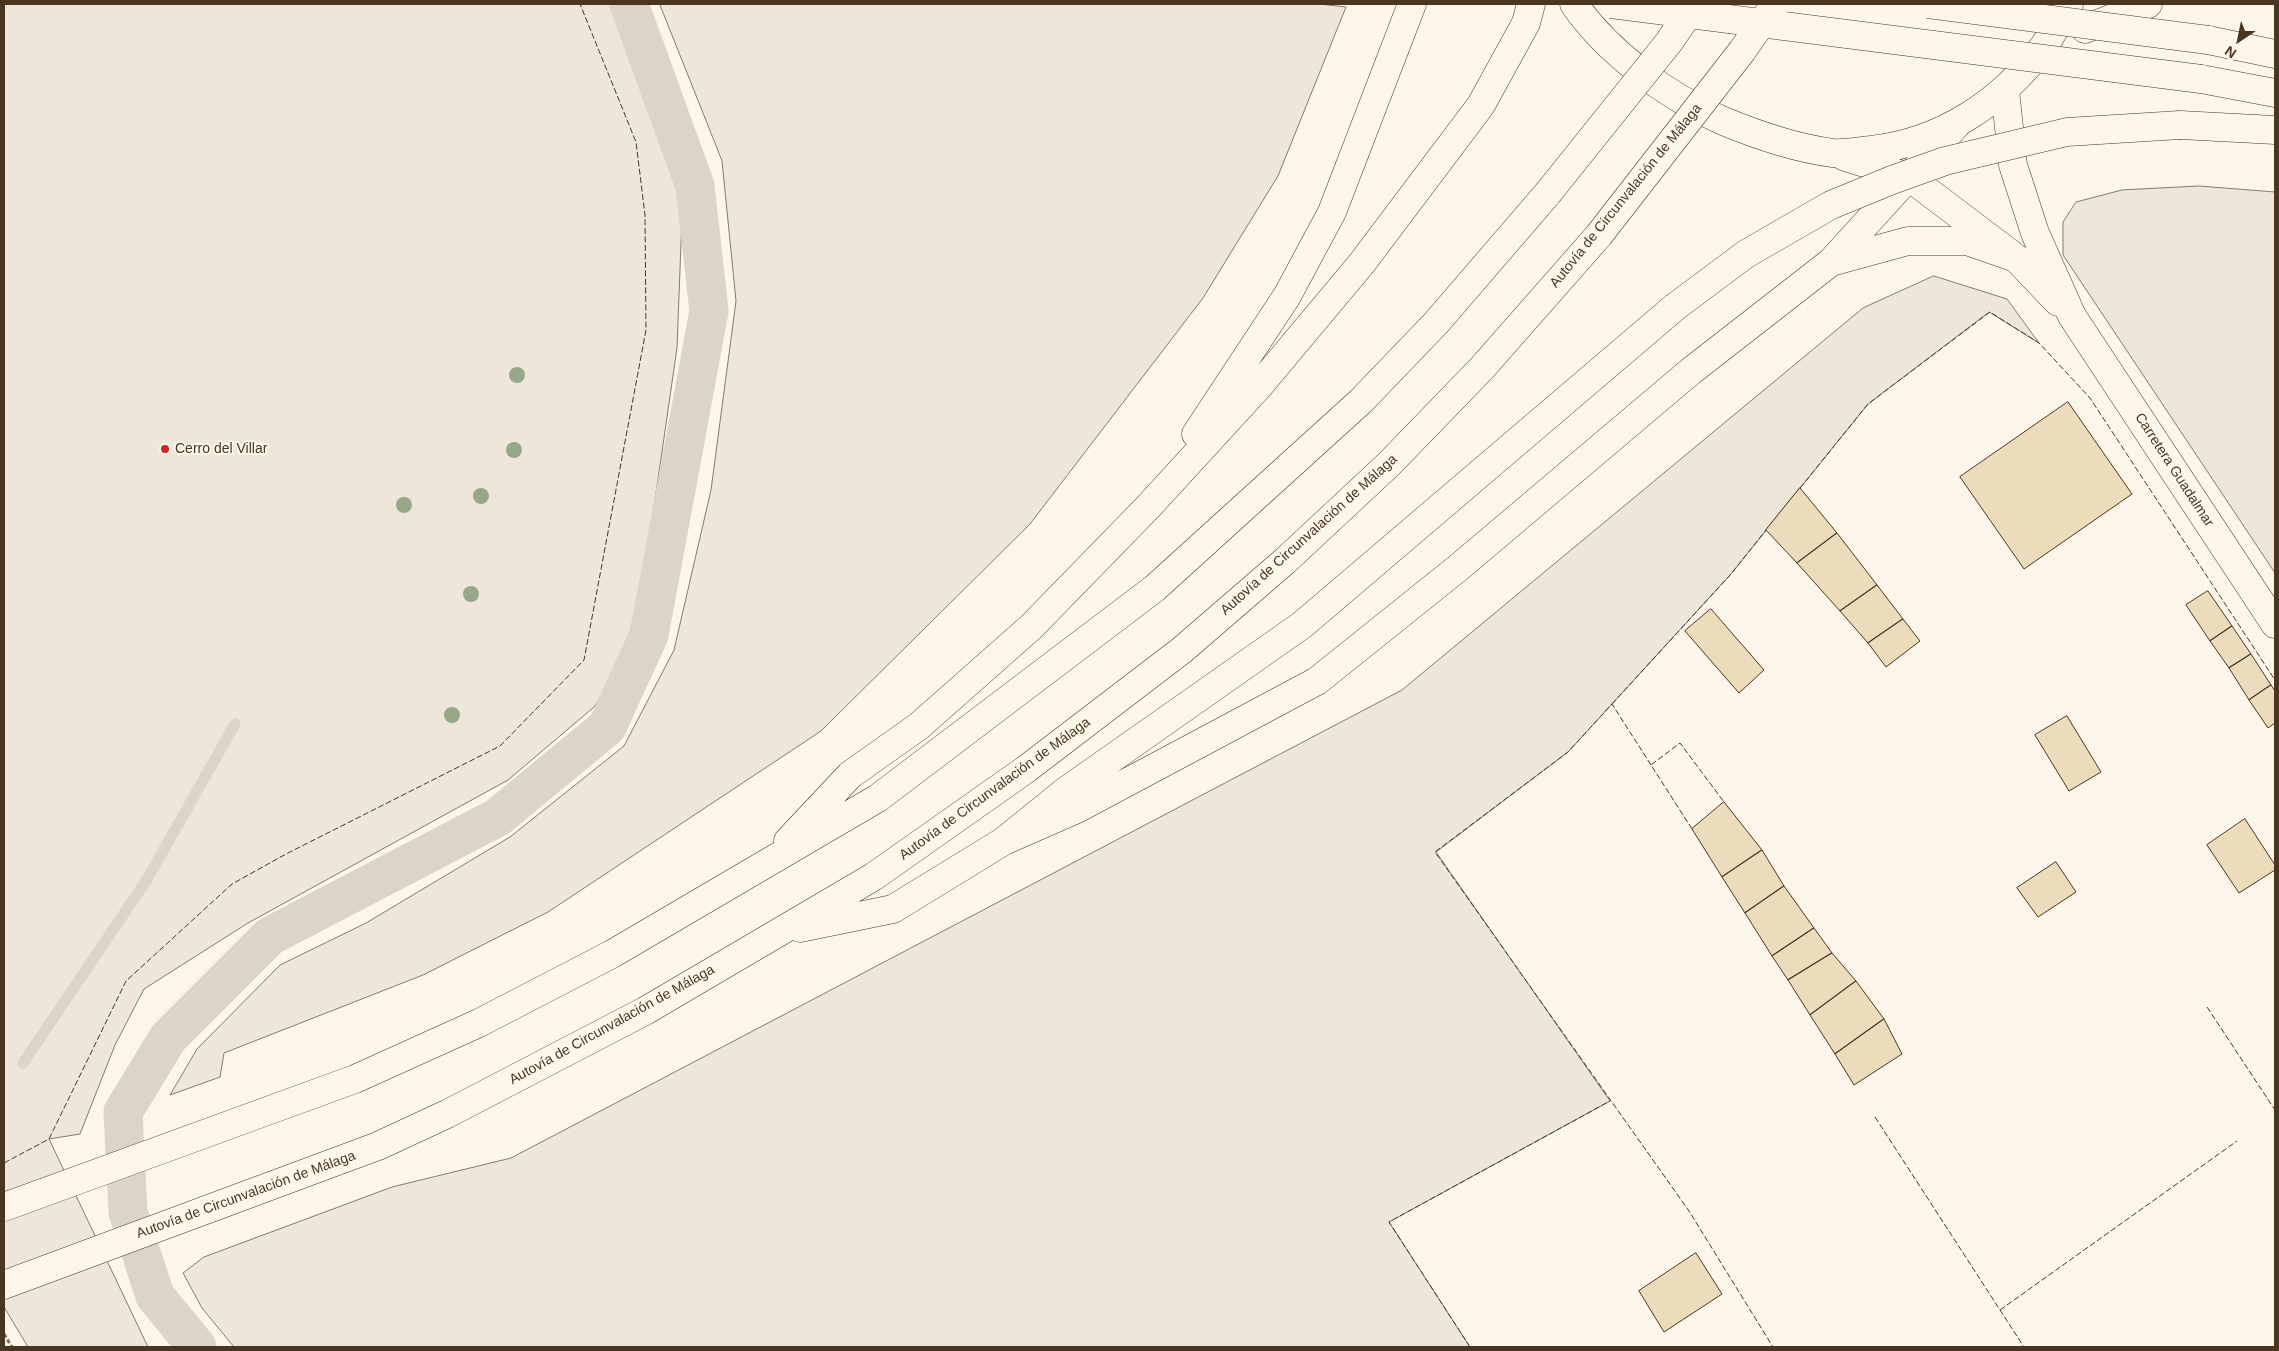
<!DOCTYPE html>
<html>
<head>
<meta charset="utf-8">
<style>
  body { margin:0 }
  #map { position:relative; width:2279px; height:1351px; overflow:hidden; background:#fbf6e9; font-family:Helvetica,sans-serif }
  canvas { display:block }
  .frame { position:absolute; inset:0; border:5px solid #4a3520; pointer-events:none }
  .north { position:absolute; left:2214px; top:15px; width:50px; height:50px; -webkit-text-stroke:4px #fbf6e9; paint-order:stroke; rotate:214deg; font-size:14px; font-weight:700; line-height:20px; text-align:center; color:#4a3520 }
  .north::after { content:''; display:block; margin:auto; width:18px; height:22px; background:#4a3520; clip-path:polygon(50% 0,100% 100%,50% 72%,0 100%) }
</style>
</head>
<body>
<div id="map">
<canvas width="2279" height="1351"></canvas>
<div class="frame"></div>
<div class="north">N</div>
</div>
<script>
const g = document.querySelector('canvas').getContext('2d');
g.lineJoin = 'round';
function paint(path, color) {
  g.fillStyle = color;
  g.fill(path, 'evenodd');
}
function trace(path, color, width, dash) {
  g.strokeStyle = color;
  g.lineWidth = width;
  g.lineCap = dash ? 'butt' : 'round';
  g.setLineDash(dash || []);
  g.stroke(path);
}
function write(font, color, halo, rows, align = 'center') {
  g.font = font + ' Helvetica,sans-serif';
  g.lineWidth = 4;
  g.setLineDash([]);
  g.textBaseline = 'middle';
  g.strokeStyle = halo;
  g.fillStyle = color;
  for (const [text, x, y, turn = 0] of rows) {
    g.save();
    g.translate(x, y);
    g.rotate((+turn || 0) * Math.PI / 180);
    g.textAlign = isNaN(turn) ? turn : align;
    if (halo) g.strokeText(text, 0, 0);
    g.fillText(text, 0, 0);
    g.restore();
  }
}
const green = new Path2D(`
  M4,4H610L683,191L677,348L643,583L619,674L594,707L508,780L248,923L144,989L115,1045L80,1134L49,1139L148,1347H28L4,1307Z
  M660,4H1319L1346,7L1278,176L1203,298L1030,524L821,731L548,912L423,975L224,1053L220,1077L170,1095L197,1049L280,965L366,923L510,837L624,746L674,650L711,490L736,301L722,161Z
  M2199,186L2275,192V573L2063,255V222L2076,202L2122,190Z
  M1934,276L2007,299L2039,343L1989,312L1868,404L1731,574L1568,752L1436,852L1610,1101L1389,1222L1470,1347H234L202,1308L183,1273L204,1257L392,1187L511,1158L1402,690L1863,308Z`);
paint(green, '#ede6d9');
trace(green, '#887966', 1);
trace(new Path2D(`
  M23,1063L146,881L235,724`), '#dcd4c6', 11);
trace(new Path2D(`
  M197,1347L155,1296L128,1212L123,1112L168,1038L270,936L498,817L607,727L649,635L709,311L695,186L629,4`), '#dcd4c6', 39);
const building = new Path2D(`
  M2068,402L2132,494L2024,569L1960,477Z
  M1800,488L1837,533L1797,563L1766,530Z
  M1837,533L1877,585L1840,611L1797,563Z
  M1877,585L1903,619L1868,643L1840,611Z
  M2208,591L2232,626L2210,641L2186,605Z
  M1711,609L1764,670L1739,693L1685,631Z
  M1903,619L1920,641L1886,667L1868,643Z
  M2232,626L2251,654L2229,668L2210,641Z
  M2251,654L2271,685L2249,700L2229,668Z
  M2271,685L2275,691V723L2268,728L2249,700Z
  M2067,716L2101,772L2069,791L2035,735Z
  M1724,802L1762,850L1722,877L1692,829Z
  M2245,819L2275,865V870L2239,893L2207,845Z
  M1762,850L1784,886L1745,913L1722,877Z
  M2056,862L2076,892L2038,917L2017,888Z
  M1784,886L1814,928L1772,956L1745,913Z
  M1814,928L1832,953L1788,980L1772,956Z
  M1832,953L1856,981L1810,1015L1788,980Z
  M1856,981L1884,1019L1835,1054L1810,1015Z
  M1884,1019L1902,1054L1854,1085L1835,1054Z
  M1696,1253L1722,1294L1664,1332L1639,1291Z`);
paint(building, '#ecdcbc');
trace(building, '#4a3520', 1);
const tertiary = new Path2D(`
  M1574,4C1608,53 1667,96 1721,120C1757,135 1794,148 1833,153C1845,154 1859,151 1871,150C1942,142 2001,103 2044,46C2053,33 2061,18 2069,4
  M2085,29L2148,4
  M2005,90L2013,165L2035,233L2072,316L2275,624
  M1845,157L1909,177L2016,258L2058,302`);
const motorway = new Path2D(`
  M2208,40L2275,54
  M2201,79L2275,93
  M2180,125L2275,130
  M1831,262L1908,241H1967L2016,258
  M1196,434L1287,296L1332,212L1412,4
  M788,841L850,775L919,726L1031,627L1148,507L1259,386L1362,263L1481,105L1526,23L1531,4
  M1004,841L1077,809L1317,681L1458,568L1691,371L1831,262L1956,125
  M800,928L893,909L1004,841L1067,790L1302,625L1675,307
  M4,1207L355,1079L479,1023L612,954L878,798L1155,588L1361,401L1436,323L1548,193
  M4,1285L378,1146L447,1114L645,1011L873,877L1025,770L1182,650L1285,561L1389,464L1482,368L1599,235`);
trace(tertiary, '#4a3520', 29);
trace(motorway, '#4a3520', 29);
trace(new Path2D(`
  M4,1334L12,1347`), '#7f6f5c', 3, [4, 2.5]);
trace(tertiary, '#fbf6e9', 28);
trace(motorway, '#fbf6e9', 28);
const motorwayBridge = new Path2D(`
  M1611,4L2201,79
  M1928,4L2208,40
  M1548,193L1669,42L1695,4
  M1599,235L1742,51L1775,4
  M1675,307L1746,254L1831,205L1892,180L1945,161L2067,132L2180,125`);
trace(motorwayBridge, '#4a3520', 29, []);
trace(motorwayBridge, '#fbf6e9', 28);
trace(new Path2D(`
  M1800,488L1868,404L1990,312L2039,343L2090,398L2275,680
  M1612,704L1731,574L1766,530
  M1651,765L1612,704L1568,752L1435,852L1689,1211L1773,1347
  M1692,829L1651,765L1680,743L1724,802
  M2207,1007L2275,1110
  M1875,1117L2024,1347
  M4,1163L49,1139L126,981L232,884L286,854L500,746L584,660L646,330L645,215L636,142L580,4
  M2000,1310L2237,1141
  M1470,1347L1389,1222L1610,1101`), '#4a3520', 1, [6, 2.5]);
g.fillStyle = '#96a887';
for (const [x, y] of [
  [517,375],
  [514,450],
  [481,496],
  [404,505],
  [471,594],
  [452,715]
]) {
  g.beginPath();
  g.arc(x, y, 8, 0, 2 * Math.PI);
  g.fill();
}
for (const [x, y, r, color] of [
  [165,449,5,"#c62828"]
]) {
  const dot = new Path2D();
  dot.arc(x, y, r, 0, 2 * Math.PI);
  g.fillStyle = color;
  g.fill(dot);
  trace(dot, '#fbf6e9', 2);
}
write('14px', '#4a3520', '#fbf6e9', [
  ["Autovía de Circunvalación de Málaga",1626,196,-51],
  ["Carretera Guadalmar",2174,470,57],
  ["Autovía de Circunvalación de Málaga",1309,535,-42],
  ["Autovía de Circunvalación de Málaga",995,789,-36],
  ["Autovía de Circunvalación de Málaga",612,1025,-29],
  ["Autovía de Circunvalación de Málaga",246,1195,-20]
]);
write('14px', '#4a3520', '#fbf6e9', [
  ["Cerro del Villar",175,449]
], 'left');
</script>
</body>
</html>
